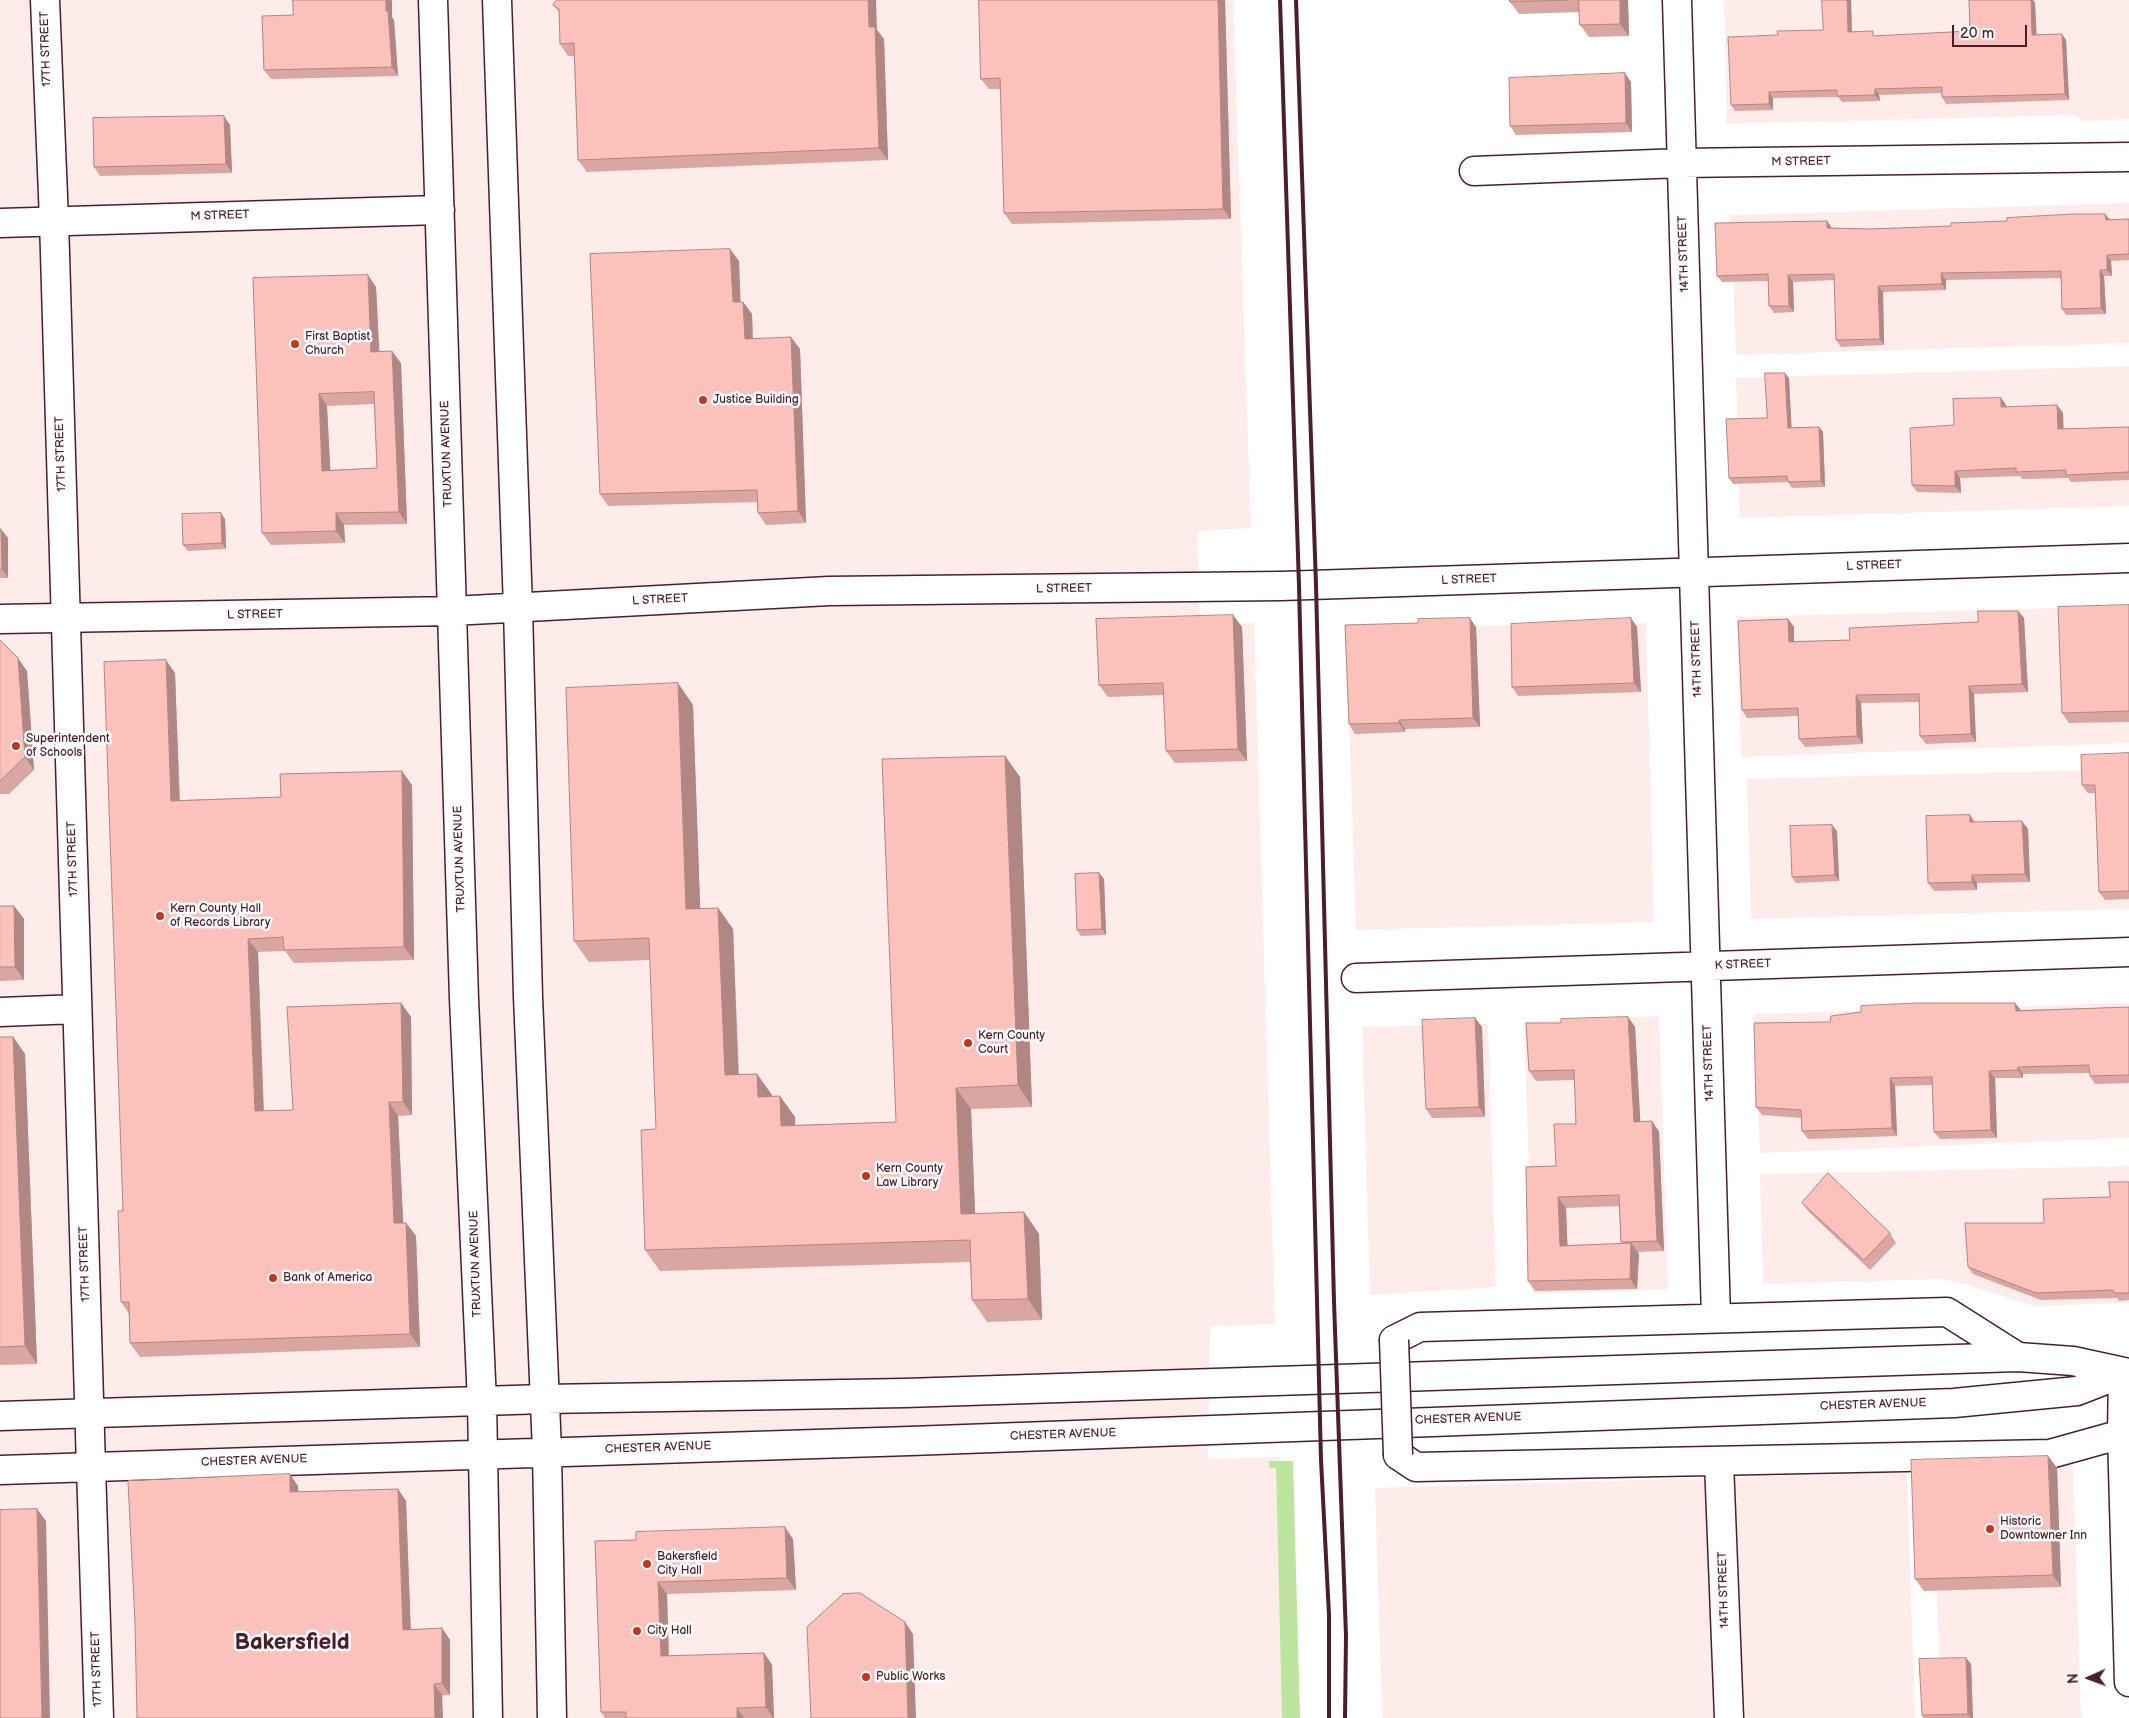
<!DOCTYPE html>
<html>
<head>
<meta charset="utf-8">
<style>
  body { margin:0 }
  #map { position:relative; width:2129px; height:1718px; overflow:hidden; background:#fff; font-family:"Balsamiq Sans",sans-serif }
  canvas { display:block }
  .north { position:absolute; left:2064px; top:1653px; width:50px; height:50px; -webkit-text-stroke:4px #fff; paint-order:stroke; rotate:268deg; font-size:14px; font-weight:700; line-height:20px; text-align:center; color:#4a1f2b }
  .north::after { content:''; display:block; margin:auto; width:18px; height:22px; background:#4a1f2b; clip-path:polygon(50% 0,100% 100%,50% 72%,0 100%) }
  .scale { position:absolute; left:1952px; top:25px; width:75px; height:22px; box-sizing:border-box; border:2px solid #4a1f2b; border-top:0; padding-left:6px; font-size:15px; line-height:18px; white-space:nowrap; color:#4a1f2b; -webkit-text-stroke:4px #fff; paint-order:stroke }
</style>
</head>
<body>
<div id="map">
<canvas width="2129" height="1718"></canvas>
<div class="north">N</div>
<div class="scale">20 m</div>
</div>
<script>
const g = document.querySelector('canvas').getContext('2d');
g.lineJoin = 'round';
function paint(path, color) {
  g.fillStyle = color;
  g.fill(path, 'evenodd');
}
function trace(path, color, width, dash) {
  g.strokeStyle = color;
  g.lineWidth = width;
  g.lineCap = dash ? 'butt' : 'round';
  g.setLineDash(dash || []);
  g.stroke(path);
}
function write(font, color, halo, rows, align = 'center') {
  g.font = font + ' "Balsamiq Sans",sans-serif';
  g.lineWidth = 5;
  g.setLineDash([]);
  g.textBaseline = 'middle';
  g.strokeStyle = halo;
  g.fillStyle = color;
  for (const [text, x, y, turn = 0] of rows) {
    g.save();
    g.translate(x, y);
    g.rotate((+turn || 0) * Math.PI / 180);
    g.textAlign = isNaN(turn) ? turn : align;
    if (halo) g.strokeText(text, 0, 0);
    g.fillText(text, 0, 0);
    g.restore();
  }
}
paint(new Path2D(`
  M0,0H1233L1251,528L1197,531L1200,625L1254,623L1275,1324L1210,1326L1208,1459L1280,1457L1287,1718H0Z
  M1724,0H2129V119L2082,121L2075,115L1727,124Z
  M2129,203V343L1736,355L1731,215Z
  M2129,366V506L1740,518L1736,378Z
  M2129,606V743L1741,757L1737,617Z
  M1646,623L1654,922L1356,930L1346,628Z
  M2129,769V909L1751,919L1747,779Z
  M2129,1003V1138L1760,1153L1754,1014Z
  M1659,1016L1668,1289L1533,1294L1524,1022Z
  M1488,1024L1496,1287L1370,1295L1362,1027Z
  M2129,1166V1303L2034,1306L1968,1285L1942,1279L1763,1284L1760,1174Z
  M2073,1465L2081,1718H1941L1933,1470Z
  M1907,1472L1915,1718H1382L1375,1488Z`), '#feeceb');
paint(new Path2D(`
  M1269,1461H1293L1300,1718H1282L1276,1468H1269Z`), '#bee5a0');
const street = new Path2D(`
  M45,0L54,220L91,1467
  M1677,0L1716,1317
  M1474,171L1681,163L2129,157
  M1356,978L2129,952
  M0,1012L77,1009
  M1394,1340L1420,1327L1947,1312L2018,1357
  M2123,1373L2122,1434L2129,1682
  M1398,1455L1416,1467L2050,1454L2122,1434
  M1719,1462L1729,1718`);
const secondary = new Path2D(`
  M433,0L464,999L482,1402L488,1718
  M497,0L518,608L528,997L547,1451L552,1718
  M0,223L440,210
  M0,619L452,611L829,591L1281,586L2129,558
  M0,1416L545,1399L905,1393L2018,1357L2073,1361L2129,1373
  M91,1467L99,1718
  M0,1470L910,1441L1954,1403L2077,1391L2123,1373`);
trace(street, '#4a1f2b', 31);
trace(secondary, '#4a1f2b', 31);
trace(street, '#fff', 28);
trace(secondary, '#fff', 28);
trace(new Path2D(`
  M1280,0L1299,586L1321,1460L1329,1615V1718
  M1296,0L1316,585L1334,1302L1346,1636L1345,1718`), '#4a1f2b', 4);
const streetBridge = new Path2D(`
  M1394,1340L1398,1455`);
trace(streetBridge, '#4a1f2b', 31, []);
trace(streetBridge, '#fff', 28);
paint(new Path2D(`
  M293,0H392V17L394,20L398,76L271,79L264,70L293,15Z
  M979,0H1225L1231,219L1012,224L1004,213L1001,89H989L981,79Z
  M1510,0H1628L1629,36L1589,37L1580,25V12L1519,14L1510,2Z
  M1851,0L1852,32L1876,36L1970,31L1969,0H2033L2035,3L2036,35L2066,40L2069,100L1946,104L1942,97V93L1879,95L1880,101L1842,102L1838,97L1773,98V110L1735,111L1731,105L1778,35L1823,30Z
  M553,5L877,30L884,39L888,160L587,172L578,160L574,56H568L560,44L559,12Z
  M1631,82L1632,132L1516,135L1510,126Z
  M230,125L232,173L100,176L94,167Z
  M2105,214L2110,220L2129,219V260L2111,261L2112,276H2104L2106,314L2066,315L2062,309L2061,278L1946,280V290L1883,292L1884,345L1841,347L1836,340L1834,280L1793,282L1794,312L1774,313L1769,306L1768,281L1722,282L1717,276L1827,221L1831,227V228L1870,229L1951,226Z
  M739,261L740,302H743L752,314L753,338L800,349L806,523L766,525L758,513L757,502L608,506L600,494Z
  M253,278L376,287L379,351L401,363L407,524L344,525L345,543L271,545L262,533ZM374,404L377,468L330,470L327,406Z
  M1789,378L1791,428L1819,427L1823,432L1825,487L1792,488L1788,482L1733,484L1729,478L1767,418Z
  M2001,398L2006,405L2007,407L2057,405L2063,413V429L2129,427V480L2071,482L2068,478L2022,479L2020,476L1960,478L1961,493L1917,492L1912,485L1954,425Z
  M225,519L226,549L188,551L183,545Z
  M0,529L8,538V578H0Z
  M2129,605V722L2069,723L2062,713Z
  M2018,611L2024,618L2028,692L1974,694L1976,742L1926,744L1920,736L1919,702L1861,703L1863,744L1805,747L1799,739V716L1747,718L1742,710L1788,619L1794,627V641L1850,640L1978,622Z
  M1233,615L1242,627L1247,761L1175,763L1166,751L1164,695L1108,697L1099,685Z
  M1631,618L1637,627L1641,692L1518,696L1512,687Z
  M1476,627L1480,727L1405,729V732L1355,734L1349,724Z
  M0,640L27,671L34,770L9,794H0Z
  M175,673L180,800L281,797L412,785L414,960L294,963L285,951L258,952L264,1111L293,1110L401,1003L411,1017L412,1115L398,1116L403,1223H406L416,1236L420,1347L140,1357L130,1343L129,1314L121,1302L123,1211Z
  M693,705L700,909L718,908L733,929L739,1074H757L772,1095V1096L795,1117V1125L896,1122L1005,756L1020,777L1032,1107L971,1109L975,1214L1024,1212L1039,1234L1042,1320L987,1322L972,1300L970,1262L660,1271L645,1250L656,1129L650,960L589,962L574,941Z
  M2129,753V899L2105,900L2099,892L2095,793H2088L2082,785Z
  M1975,822L2028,829L2030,882L1977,883V890L1934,891L1928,883Z
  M1837,831L1839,881L1796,883L1792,877Z
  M1099,873L1104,879L1106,935L1081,936L1077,930Z
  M0,906H14L24,919V980L0,981Z
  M2015,1003L2021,1010L2129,1007V1083L2095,1084L2090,1076L2089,1073L2023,1074V1078H1995L1997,1138L1940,1139L1934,1132L1932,1085L1895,1086L1897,1136L1808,1139L1802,1131V1118L1762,1115L1756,1107L1830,1022Z
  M1628,1017L1635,1027L1640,1122L1652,1121L1659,1132L1664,1251L1638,1252L1639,1254L1637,1289L1535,1291L1528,1281L1556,1166L1576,1124L1575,1080L1536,1081L1529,1071L1561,1023ZM1619,1206L1621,1242L1622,1244L1567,1245L1566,1208Z
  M1475,1018L1482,1027L1485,1117L1432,1118L1426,1109Z
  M0,1037H13L25,1054L37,1364L0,1365Z
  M2129,1182V1300L2119,1301L2117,1298L2041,1300L1973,1274L1968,1267L2044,1223L2110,1197Z
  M1802,1203L1890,1233L1896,1243L1870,1270L1809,1212Z
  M2048,1456L2057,1468L2061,1587L1924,1591L1915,1579Z
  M298,1486V1492L398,1489L406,1501L411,1630L442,1628L450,1640V1695L137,1718Z
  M793,1539L796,1590L667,1594L669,1656L764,1653L772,1665L774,1718H605L601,1712L595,1541Z
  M1966,1658L1971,1664L1973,1718H1923L1922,1715Z`), '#daa6a1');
paint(new Path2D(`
  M386,0H392V17L394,20L398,76L392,67L386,11Z
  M868,0H876L877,30L884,39L888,160L879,148L869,27Z
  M1218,0H1225L1231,219L1223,209Z
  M1620,0H1628L1629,36L1620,24Z
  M1847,0H1851L1852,38L1848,32Z
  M2031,0H2033L2035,3L2037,42L2032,35Z
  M2062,34L2066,40L2069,100L2065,94Z
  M1625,73L1631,82L1632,132L1626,123Z
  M1875,89L1879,95L1880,101L1875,95Z
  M1769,92L1773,98V110L1769,104Z
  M224,116L230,125L232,173L226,164Z
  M2105,214L2110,220H2106Z
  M1827,221L1831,227L1832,235L1827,228Z
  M730,249L739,261L741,314L733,302Z
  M2107,255L2111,261L2112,276L2107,270Z
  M2100,270L2104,276L2106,314L2101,308Z
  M1941,273L1946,280V290L1942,284Z
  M368,275L376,287L380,364L371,352Z
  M1788,275L1793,282L1794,312L1789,306Z
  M1878,286L1883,292L1884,345L1880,339Z
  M743,302L752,314L753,351L745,339Z
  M791,337L800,349L806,523L798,511Z
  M392,351L401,363L407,524L399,512Z
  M1785,373L1789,378L1792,434L1788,428Z
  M319,394L327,406L331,483L322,471Z
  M2001,398L2006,405L2007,415L2001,407Z
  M2057,405L2063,413L2064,437L2058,429Z
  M1819,427L1823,432L1825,487L1821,481Z
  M1955,471L1960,478L1961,493L1955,486Z
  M221,513L225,519L226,549L222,543Z
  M336,513L344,525L345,543L336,531Z
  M1,529L8,538V578L2,569Z
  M2018,611L2024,618L2028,692L2022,684Z
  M1233,615L1242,627L1247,761L1238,749Z
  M1470,618L1476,627L1480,727L1473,718Z
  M1631,618L1637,627L1641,692L1634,683Z
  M1788,619L1794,627V649L1789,642Z
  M18,658L27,671L34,770L25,757Z
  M166,660L175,673L180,814L171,801Z
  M678,683L693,705L701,930L686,909Z
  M1969,686L1974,694L1976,742L1971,734Z
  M1856,695L1861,703L1863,744L1857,736Z
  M1399,720L1405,729V732L1399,723Z
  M1005,756L1020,777L1032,1107L1018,1085Z
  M402,771L412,785L414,960L404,947Z
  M1970,815L1975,823L1970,822Z
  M2022,821L2028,829L2030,882L2025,874Z
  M1832,825L1837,831L1839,881L1835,875Z
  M1099,873L1104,879L1106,935L1102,929Z
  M1972,875L1977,883V890L1972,882Z
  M14,906L24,919V980L15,967Z
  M718,908L733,929L739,1096L725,1075Z
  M248,939L258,952L264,1125L255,1111Z
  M401,1003L411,1017L412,1115L403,1102Z
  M2015,1003L2021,1011H2016Z
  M1628,1017L1635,1027L1641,1132L1634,1122Z
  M1475,1018L1482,1027L1485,1117L1479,1107Z
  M13,1037L25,1054L37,1364L25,1346Z
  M2018,1067L2023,1074V1078L2018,1070Z
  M1989,1071L1995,1078L1997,1138L1991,1130Z
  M757,1074L772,1095L773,1118L758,1097Z
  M1890,1078L1895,1086L1897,1136L1892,1128Z
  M956,1088L971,1109L976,1236L961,1214Z
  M780,1096L795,1117L796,1147L781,1126Z
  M389,1102L398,1116L404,1237L394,1223Z
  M1652,1121L1659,1132L1664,1251L1657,1241Z
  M1558,1197L1566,1208L1568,1256L1560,1246Z
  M1024,1212L1039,1234L1042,1320L1028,1299Z
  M406,1223L416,1236L420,1347L410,1334Z
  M1631,1243L1639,1254L1637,1289L1630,1279Z
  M2048,1456L2057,1468L2061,1587L2053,1575Z
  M290,1474L298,1486L299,1504L290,1492Z
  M398,1489L406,1501L411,1642L403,1630Z
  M37,1509L46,1521L50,1718H42Z
  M785,1527L793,1539L796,1590L787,1578Z
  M658,1582L667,1594L669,1668L661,1656Z
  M905,1622L913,1634L916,1718H908Z
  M442,1628L450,1640V1695L442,1683Z
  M764,1653L772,1665L774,1718H773L766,1707Z
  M1966,1658L1971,1664L1973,1718H1971L1968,1714Z
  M434,1684L442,1695L443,1718H435Z
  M737,1708L744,1718H737Z`), '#b18783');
const building = new Path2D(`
  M293,0H386V11H388L392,67L264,70L262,16L293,15Z
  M557,0H868L869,27H875L879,148L578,160L574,43L560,44L559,9L553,5Z
  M979,0H1218L1223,209L1004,213L1000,78L981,79Z
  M1510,0H1568L1510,2Z
  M1579,0H1620V24L1580,25Z
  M1822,0H1847L1848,32L1873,31V36L1970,31L1969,0H2031L2032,35L2062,34L2065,94L1942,97V87L1875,89V95L1837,96V90L1769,92V104L1731,105L1728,37L1778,35L1777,31L1823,30Z
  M1625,73L1626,123L1510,126L1509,78Z
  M224,116L226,164L94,167L93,118Z
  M2074,214H2105L2106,220L2129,219V254L2107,255V270H2100L2101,308L2062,309L2061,271L1941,273L1942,284L1878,286L1880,339L1836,340L1834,274L1788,275L1789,306H1769L1768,274L1717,276L1715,223L1827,221V228L1870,229L1951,226V223L2007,221V218Z
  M730,249L733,302H743L745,339L791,337L798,511L758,513L757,490L600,494L590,254Z
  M368,275L371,352L392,351L399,512L336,513V531L262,533L253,278ZM374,392L377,468L322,471L319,394Z
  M1765,373H1785L1788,428L1819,427L1821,481L1788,482L1787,476L1729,478L1726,419L1767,418Z
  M2001,398V407L2057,405L2058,429L2129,427V472L2066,475V470L2016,472V468L1955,471V486L1912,485L1910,428L1954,425L1953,399Z
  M221,513L222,543L183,545L182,514Z
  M0,529H1L2,569H0Z
  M2129,605V711L2062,713L2058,607Z
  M1978,611H2018L2022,684L1969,686L1971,734L1920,736L1919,694L1856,695L1857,736L1799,739L1798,708L1742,710L1738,621L1788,619L1789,642L1850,640L1849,628L1978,622Z
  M1233,615L1238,749L1166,751L1163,683L1099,685L1096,619Z
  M1470,618L1473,718L1399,720V723L1349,724L1345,625L1418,623V619Z
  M1631,618L1634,683L1512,687L1511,624Z
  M0,640L18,658L25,757L0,781Z
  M166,660L171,801L281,797L280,774L402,771L404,947L284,950L283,937L248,939L255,1111L293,1110L287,1007L401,1003L403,1102H389L394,1223H406L410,1334L130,1343L129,1302H121L118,1211H123L104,662Z
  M678,683L686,909L718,908L725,1075L757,1074L758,1097L780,1096L781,1126L896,1122L882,759L1005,756L1018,1085L956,1088L961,1214L1024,1212L1028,1299L972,1300L970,1240L645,1250L641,1130L656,1129L649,938L574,941L566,688Z
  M2129,753V891L2099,892L2095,785H2082L2081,755Z
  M1970,815V822L2022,821L2025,874L1972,875V882L1928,883L1926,816Z
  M1832,825L1835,875L1792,877L1790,826Z
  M1099,873L1102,929L1077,930L1075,874Z
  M0,906H14L15,967H0Z
  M1917,1003H2015L2016,1011L2129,1007V1075L2090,1076L2089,1065L2018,1067V1070L1989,1071L1991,1130L1934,1132L1932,1077L1890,1078L1892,1128L1802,1131L1801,1110L1756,1107L1754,1023L1830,1022L1831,1016L1861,1012V1006Z
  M1628,1017L1634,1122L1652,1121L1657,1241L1621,1242L1619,1195L1558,1197L1560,1246L1631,1243L1630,1279L1528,1281L1526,1167L1556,1166L1554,1124H1576L1574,1070L1529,1071L1526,1023H1561V1019Z
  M1475,1018L1479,1107L1426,1109L1422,1020Z
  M0,1037H13L25,1346L0,1347Z
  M1828,1173L1890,1233L1864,1260L1802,1203Z
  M2109,1182H2129V1293H2114L2113,1290L2036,1293L1968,1267L1965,1223H2044L2043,1199L2110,1197Z
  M2048,1456L2053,1575L1915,1579L1911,1460Z
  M290,1474V1492L398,1489L403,1630L442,1628V1683L434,1684L435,1718H137L135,1622L128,1481Z
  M37,1509L42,1718H0V1510Z
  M785,1527L787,1578L658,1582L661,1656L764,1653L766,1707L737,1708V1718H626V1712H601L595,1541L636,1540V1532Z
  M860,1593L905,1622L908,1718H811L807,1627L843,1594Z
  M1966,1658L1968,1714L1922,1715L1919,1659Z`);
paint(building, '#fdc1bb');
trace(building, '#b18783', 1);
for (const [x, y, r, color] of [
  [295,344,5,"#c8321e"],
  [703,400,5,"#c8321e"],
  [16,746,5,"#c8321e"],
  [160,916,5,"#c8321e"],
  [968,1043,5,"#c8321e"],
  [866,1176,5,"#c8321e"],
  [273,1278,5,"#c8321e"],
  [1990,1529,5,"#c8321e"],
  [647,1564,5,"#c8321e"],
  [637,1631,5,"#c8321e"],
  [866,1677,5,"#c8321e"]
]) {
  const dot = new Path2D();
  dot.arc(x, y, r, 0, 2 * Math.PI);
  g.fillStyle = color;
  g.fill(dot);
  trace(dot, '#fff', 2);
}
write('12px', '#4a1f2b', '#fff', [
  ["17TH STREET",46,49,-92],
  ["M STREET",1801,162,-1],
  ["M STREET",220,216,-2],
  ["14TH STREET",1684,254,-92],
  ["17TH STREET",61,454,-92],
  ["TRUXTUN AVENUE",447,454,-92],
  ["L STREET",1874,566,-2],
  ["L STREET",1469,580,-2],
  ["L STREET",1064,589,-1],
  ["L STREET",660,600,-3],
  ["L STREET",255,615,-1],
  ["14TH STREET",1697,659,-92],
  ["17TH STREET",73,859,-92],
  ["TRUXTUN AVENUE",460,859,-92],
  ["K STREET",1743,965,-2],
  ["14TH STREET",1709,1063,-92],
  ["17TH STREET",85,1264,-92],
  ["TRUXTUN AVENUE",476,1264,-92],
  ["CHESTER AVENUE",1873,1405,-2],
  ["CHESTER AVENUE",1468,1419,-2],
  ["CHESTER AVENUE",1063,1435,-2],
  ["CHESTER AVENUE",658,1448,-2],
  ["CHESTER AVENUE",254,1461,-2],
  ["14TH STREET",1724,1590,-92],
  ["17TH STREET",97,1669,-92]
]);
write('12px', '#4a1f2b', '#fff', [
  ["First Baptist",305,337],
  ["Church",305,351],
  ["Justice Building",713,400],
  ["Superintendent",26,739],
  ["of Schools",26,753],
  ["Kern County Hall",170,909],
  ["of Records Library",170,923],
  ["Kern County",978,1036],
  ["Court",978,1050],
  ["Kern County",876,1169],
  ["Law Library",876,1183],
  ["Bank of America",283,1278],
  ["Historic",2000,1522],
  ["Downtowner Inn",2000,1536],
  ["Bakersfield",657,1557],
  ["City Hall",657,1571],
  ["City Hall",647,1631],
  ["Public Works",876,1677]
], 'left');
write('bold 22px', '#4a1f2b', '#fff', [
  ["Bakersfield",292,1643]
]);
</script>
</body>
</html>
